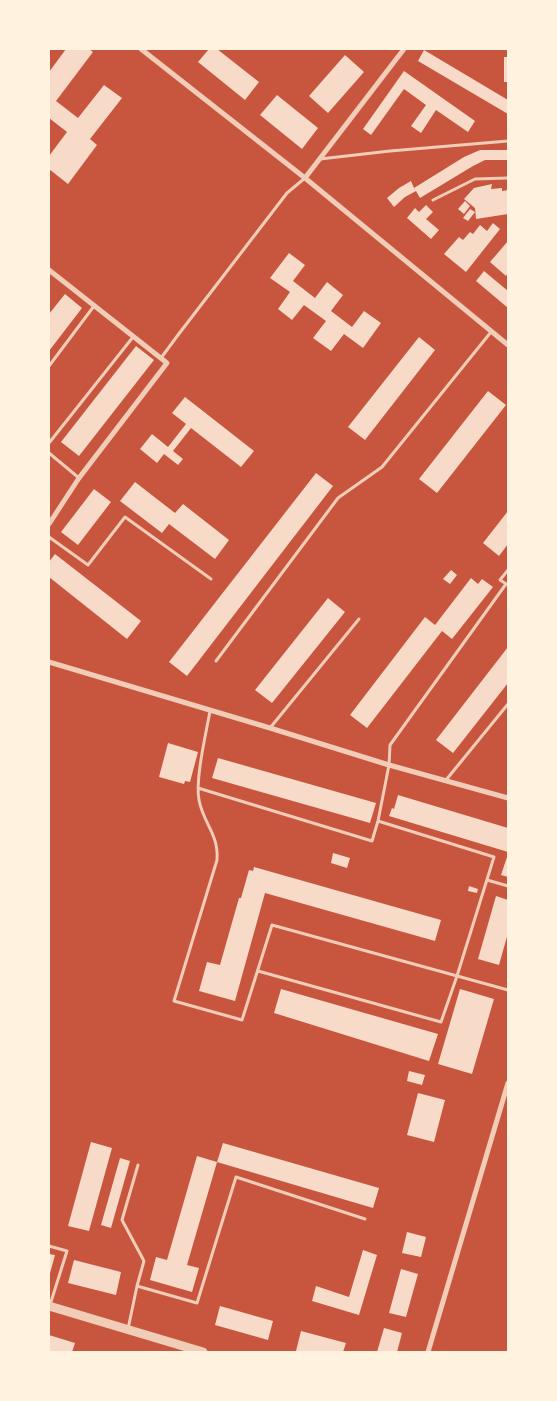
<!DOCTYPE html>
<html>
<head>
<meta charset="utf-8">
<style>
  body { margin:0 }
  #map { position:relative; width:557px; height:1401px; overflow:hidden; background:#c8553d; font-family:"DejaVu Sans",sans-serif }
  canvas { display:block }
  .frame { position:absolute; inset:0; border:50px solid #fff3e0; pointer-events:none }
</style>
</head>
<body>
<div id="map">
<canvas width="557" height="1401"></canvas>
<div class="frame"></div>
</div>
<script>
const g = document.querySelector('canvas').getContext('2d');
g.lineJoin = 'round';
function paint(path, color) {
  g.fillStyle = color;
  g.fill(path, 'evenodd');
}
function trace(path, color, width, dash) {
  g.strokeStyle = color;
  g.lineWidth = width;
  g.lineCap = dash ? 'butt' : 'round';
  g.setLineDash(dash || []);
  g.stroke(path);
}
paint(new Path2D(`
  M66,49H89L93,52L56,101L78,118L104,85L122,98L90,139L97,145L68,184L49,169V156L67,132L49,118V72Z
  M209,49H217L259,82L245,100L198,62Z
  M424,50L508,100V114L418,61Z
  M345,55L364,72L328,113L309,96Z
  M504,57H508V82H504Z
  M404,71L475,121L468,132L436,110L421,133L411,126L426,105L404,89L371,135L363,129Z
  M277,95L318,128L302,149L260,115Z
  M480,150H508V160H485L473,166L420,198L416,191L405,197L394,207L387,198L399,188L411,181L414,188L464,157Z
  M492,184L491,189L502,188V191L508,190V214L476,219L475,208L464,199L474,188Z
  M465,201L470,206L464,214L458,209Z
  M426,205L433,212L426,219L439,230L431,239L407,218L415,208L419,212Z
  M470,209L475,212L468,221L463,218Z
  M493,223L500,229L466,272L444,254L459,237L463,240L470,232L473,234L480,225L487,231Z
  M508,241V272L506,276L490,262Z
  M289,253L305,265L293,281L315,298L327,282L343,295L331,311L352,327L364,311L381,323L363,348L344,334L331,351L313,338L326,321L304,305L292,320L278,309L290,292L270,278Z
  M484,271L508,291V308L476,281Z
  M65,294L82,308L49,351V314Z
  M419,337L435,350L365,440L348,427Z
  M136,346L154,360L79,456L61,442Z
  M488,391L506,405L437,493L419,479Z
  M185,397L254,451L241,467L191,428L173,451L183,459L178,465L164,454L157,463L140,449L152,434L168,447L186,424L172,413Z
  M316,473L333,486L187,676L169,662Z
  M135,482L175,513L183,504L229,540L215,559L169,524L162,533L120,501Z
  M94,489L111,502L78,545L61,532Z
  M508,511V544L499,556L483,543Z
  M55,554L141,621L127,639L49,577V562Z
  M451,570L457,575L450,584L443,579Z
  M471,578L478,584L482,579L493,587L452,639L442,631L367,728L350,715L425,617L435,625Z
  M328,598L345,612L272,703L255,690Z
  M508,647V683L453,753L436,740Z
  M168,743L198,752L190,782L185,781L184,784L159,777Z
  M218,758L376,803L370,823L212,778Z
  M398,795L508,828V852L389,816L392,808L394,809Z
  M333,853L350,858L347,868L331,863Z
  M508,854V877L501,875Z
  M254,867L441,920L435,941L265,893L235,1001L199,991L207,962L220,965L239,898H241L249,870L253,871Z
  M469,886L478,889L477,893L468,891Z
  M496,896L508,900V933L499,965L478,959Z
  M281,989L438,1034L429,1061L274,1013Z
  M460,989L494,999L472,1074L438,1064Z
  M409,1071L425,1075L422,1085L407,1081Z
  M418,1093L445,1100L434,1142L407,1135Z
  M91,1142L112,1148L89,1231L68,1226Z
  M223,1143L379,1188L373,1208L217,1162Z
  M197,1156L217,1162L187,1265L199,1268L192,1292L150,1280L156,1257L167,1260Z
  M120,1158L130,1161L111,1228L101,1225Z
  M407,1232L426,1237L421,1257L402,1253Z
  M363,1250L377,1255L359,1315L312,1301L316,1286L349,1297Z
  M49,1254L55,1255L49,1277Z
  M74,1260L121,1272L116,1295L68,1283Z
  M401,1269L418,1274L406,1317L389,1313Z
  M220,1306L273,1321L268,1340L215,1325Z
  M384,1328L402,1333L397,1352H377Z
  M301,1331L346,1343L343,1352L296,1351Z
  M49,1335L75,1343L72,1352H49Z`), '#f7dbc8');
trace(new Path2D(`
  M320,159L390,151L508,141
  M433,200L475,179L508,178
  M161,358L178,335L287,193L305,178
  M49,366L94,306
  M49,443L133,337
  M49,453L79,478
  M49,537L88,565L125,517L211,579
  M508,570L500,580L508,585
  M216,661L338,498L382,467L491,332
  M210,711C206,734 195,779 199,800C203,823 219,834 217,860L174,1001L242,1020L272,925L508,990
  M270,728L359,619
  M446,780L508,704
  M198,788L372,841L378,821
  M487,880L508,886
  M258,971L441,1022L457,976L494,857L378,821L389,765L390,745L506,584
  M49,1246L67,1251L50,1305
  M137,1286L144,1261L122,1220L138,1165
  M128,1329L137,1286L197,1303L236,1177L365,1219`), '#f1ccb7', 3);
trace(new Path2D(`
  M141,49L305,178L508,345
  M305,178L404,49
  M49,270L167,363L79,478L49,524
  M49,662L270,728L389,765L508,798
  M428,1352L508,1083`), '#f1ccb7', 5);
trace(new Path2D(`
  M49,1306L203,1352`), '#f1ccb7', 9);
</script>
</body>
</html>
